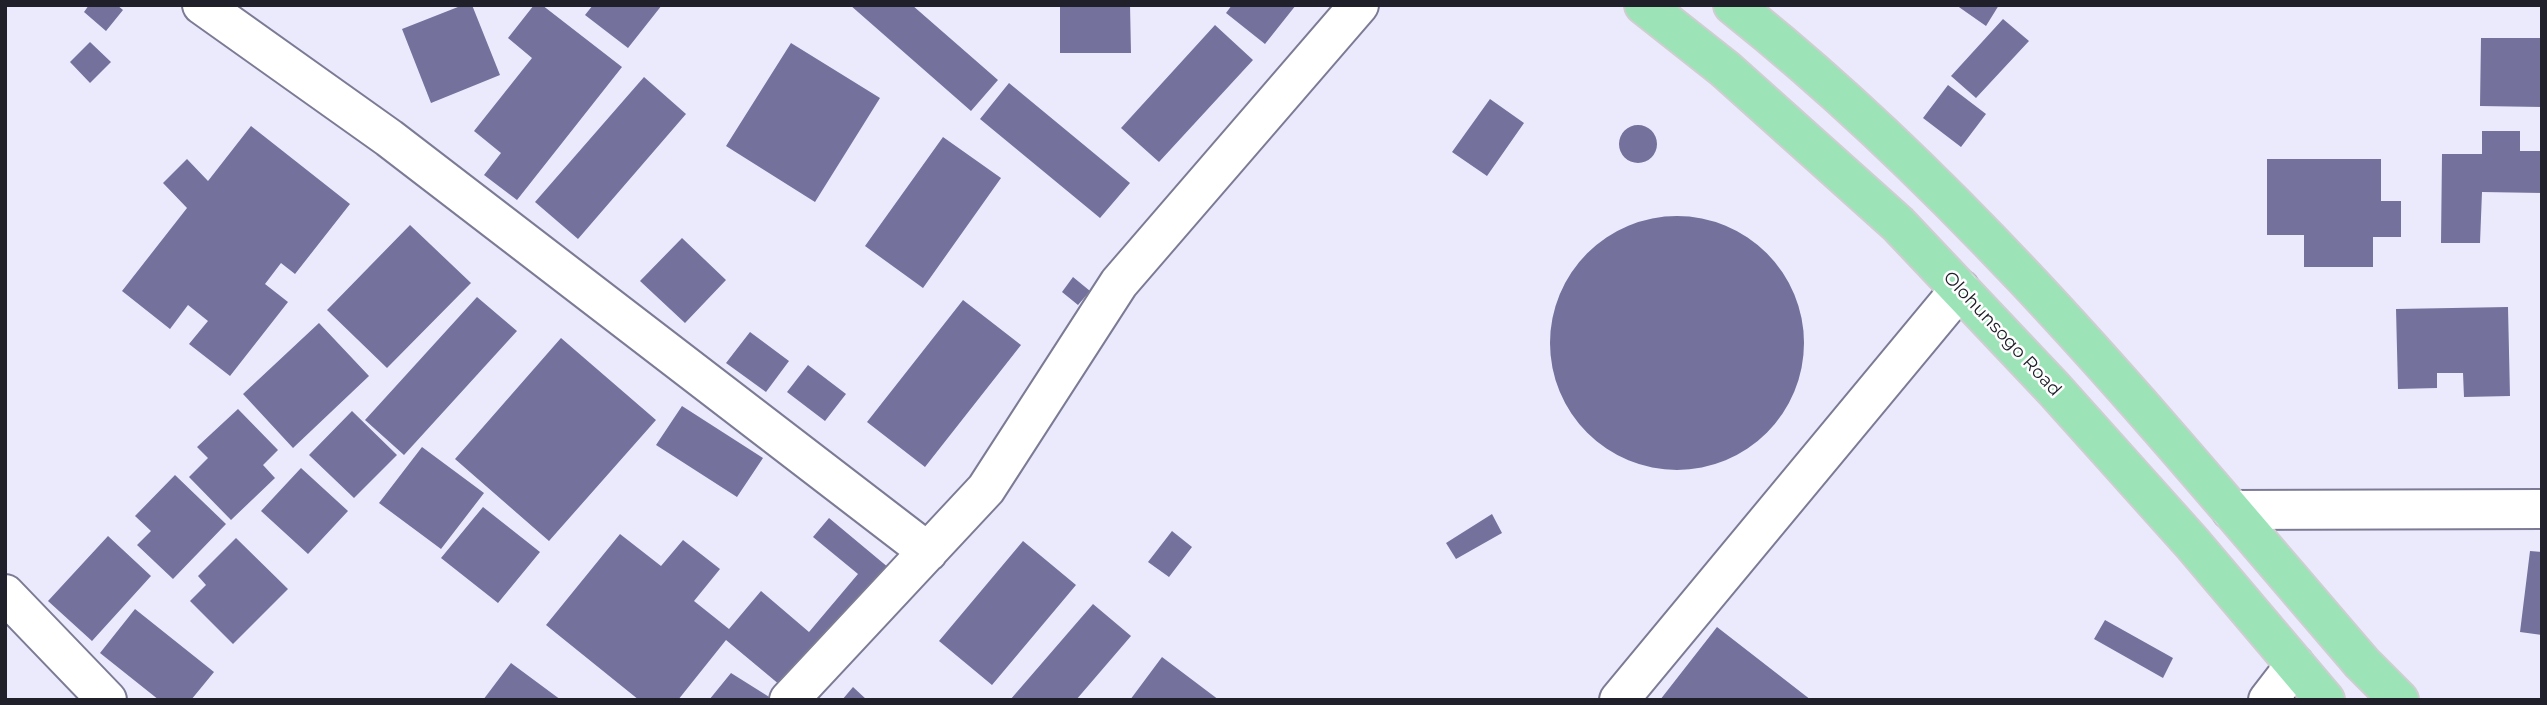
<!DOCTYPE html>
<html>
<head>
<meta charset="utf-8">
<style>
  body { margin:0 }
  #map { position:relative; width:2547px; height:705px; overflow:hidden; background:#eaeafc; font-family:Montserrat,sans-serif }
  canvas { display:block }
  .frame { position:absolute; inset:0; border:7px solid #20202b; pointer-events:none }
</style>
</head>
<body>
<div id="map">
<canvas width="2547" height="705"></canvas>
<div class="frame"></div>
</div>
<script>
const g = document.querySelector('canvas').getContext('2d');
g.lineJoin = 'round';
function paint(path, color) {
  g.fillStyle = color;
  g.fill(path, 'evenodd');
}
function trace(path, color, width, dash) {
  g.strokeStyle = color;
  g.lineWidth = width;
  g.lineCap = dash ? 'butt' : 'round';
  g.setLineDash(dash || []);
  g.stroke(path);
}
function write(font, color, halo, rows, align = 'center') {
  g.font = font + ' Montserrat,sans-serif';
  g.lineWidth = 5;
  g.setLineDash([]);
  g.textBaseline = 'middle';
  g.strokeStyle = halo;
  g.fillStyle = color;
  for (const [text, x, y, turn = 0] of rows) {
    g.save();
    g.translate(x, y);
    g.rotate((+turn || 0) * Math.PI / 180);
    g.textAlign = isNaN(turn) ? turn : align;
    if (halo) g.strokeText(text, 0, 0);
    g.fillText(text, 0, 0);
    g.restore();
  }
}
paint(new Path2D(`
  M89,5H117L123,10L106,31L84,12Z
  M463,5H472L500,75L431,103L402,29Z
  M534,5H542L622,67L517,200L484,175L501,153L474,131L532,58L508,38Z
  M593,5H662L628,48L585,15Z
  M850,5H912L998,80L971,111Z
  M1060,5H1130L1131,53H1060Z
  M1232,5H1296L1265,44L1226,13Z
  M1956,5H1999L1986,26Z
  M2003,19L2029,41L1976,98L1951,76Z
  M1215,25L1253,60L1159,162L1121,128Z
  M2481,38H2542V107L2480,106Z
  M90,42L111,62L90,83L70,62Z
  M791,43L880,98L815,202L726,146Z
  M644,77L686,114L578,239L535,202Z
  M1009,83L1130,183L1100,218L980,119Z
  M1948,85L1986,114L1961,147L1923,118Z
  M1490,99L1524,123L1487,176L1452,152Z
  M1619 144a19 19 0 1 1 38 0a19 19 0 1 1-38 0Z
  M251,126L350,204L295,274L281,263L265,284L288,302L230,376L189,344L208,321L188,305L170,329L122,291L187,208L163,183L187,159L208,181Z
  M2482,131H2520V151H2542V193L2482,192L2480,243H2441L2442,154H2482Z
  M943,137L1001,178L923,288L865,246Z
  M2267,159H2381V201H2401V237H2373V267H2304V235H2267Z
  M1550 343a127 127 0 1 1 254 0a127 127 0 1 1-254 0Z
  M410,225L471,283L387,368L327,310Z
  M682,238L726,280L685,323L640,281Z
  M1073,277L1090,291L1078,305L1062,292Z
  M477,297L517,331L404,455L365,420Z
  M963,300L1021,345L925,467L867,422Z
  M2508,307L2510,396L2464,397L2463,373H2437V388L2398,389L2396,309Z
  M319,323L369,376L293,448L243,394Z
  M750,332L789,361L766,392L726,363Z
  M561,338L656,420L549,541L455,459Z
  M808,365L846,394L825,421L787,392Z
  M682,406L763,458L737,497L656,445Z
  M238,409L278,450L263,465L275,478L231,520L189,477L208,458L197,447Z
  M352,411L397,455L354,498L309,455Z
  M422,447L484,493L441,549L379,503Z
  M301,468L348,511L308,554L261,511Z
  M175,475L226,524L173,579L137,545L151,531L135,516Z
  M483,507L540,552L498,603L441,558Z
  M1492,514L1502,533L1456,559L1446,543Z
  M829,518L889,568L786,690L726,640L678,700H639L546,625L620,534L661,566L683,540L720,569L694,601L729,629L761,591L809,632L858,574L813,537Z
  M1172,531L1192,547L1169,577L1148,562Z
  M108,536L151,576L92,641L48,601Z
  M236,538L288,589L233,644L190,601L206,585L198,576Z
  M1023,541L1076,585L992,685L939,641Z
  M2530,551L2542,552V635L2520,632Z
  M1093,604L1131,636L1076,700H1010Z
  M135,609L214,672L191,700H159L100,653Z
  M2105,620L2173,658L2163,678L2094,639Z
  M1717,627L1811,700H1660Z
  M1162,657L1219,700H1130Z
  M511,663L561,700H483Z
  M731,673L774,700H709Z
  M853,687L867,700H842Z`), '#74719d');
const minor = new Path2D(`
  M202,5L389,138L928,552
  M2231,510L2542,509
  M5,594L107,700
  M789,700L986,489L1119,283L1359,5
  M1619,700L1960,289
  M2268,700L2295,665`);
const major = new Path2D(`
  M1644,5L1725,69L1898,224L2054,389L2192,543L2325,700
  M1733,5C1971,194 2165,434 2362,663L2399,700`);
trace(minor, '#7c7b95', 42);
trace(major, '#ceced0', 42);
trace(minor, '#fff', 38);
trace(major, '#9ce3b8', 38);
write('18px', '#20202b', '#fff', [
  ["Olohunsogo Road",2002,334,47]
]);
</script>
</body>
</html>
